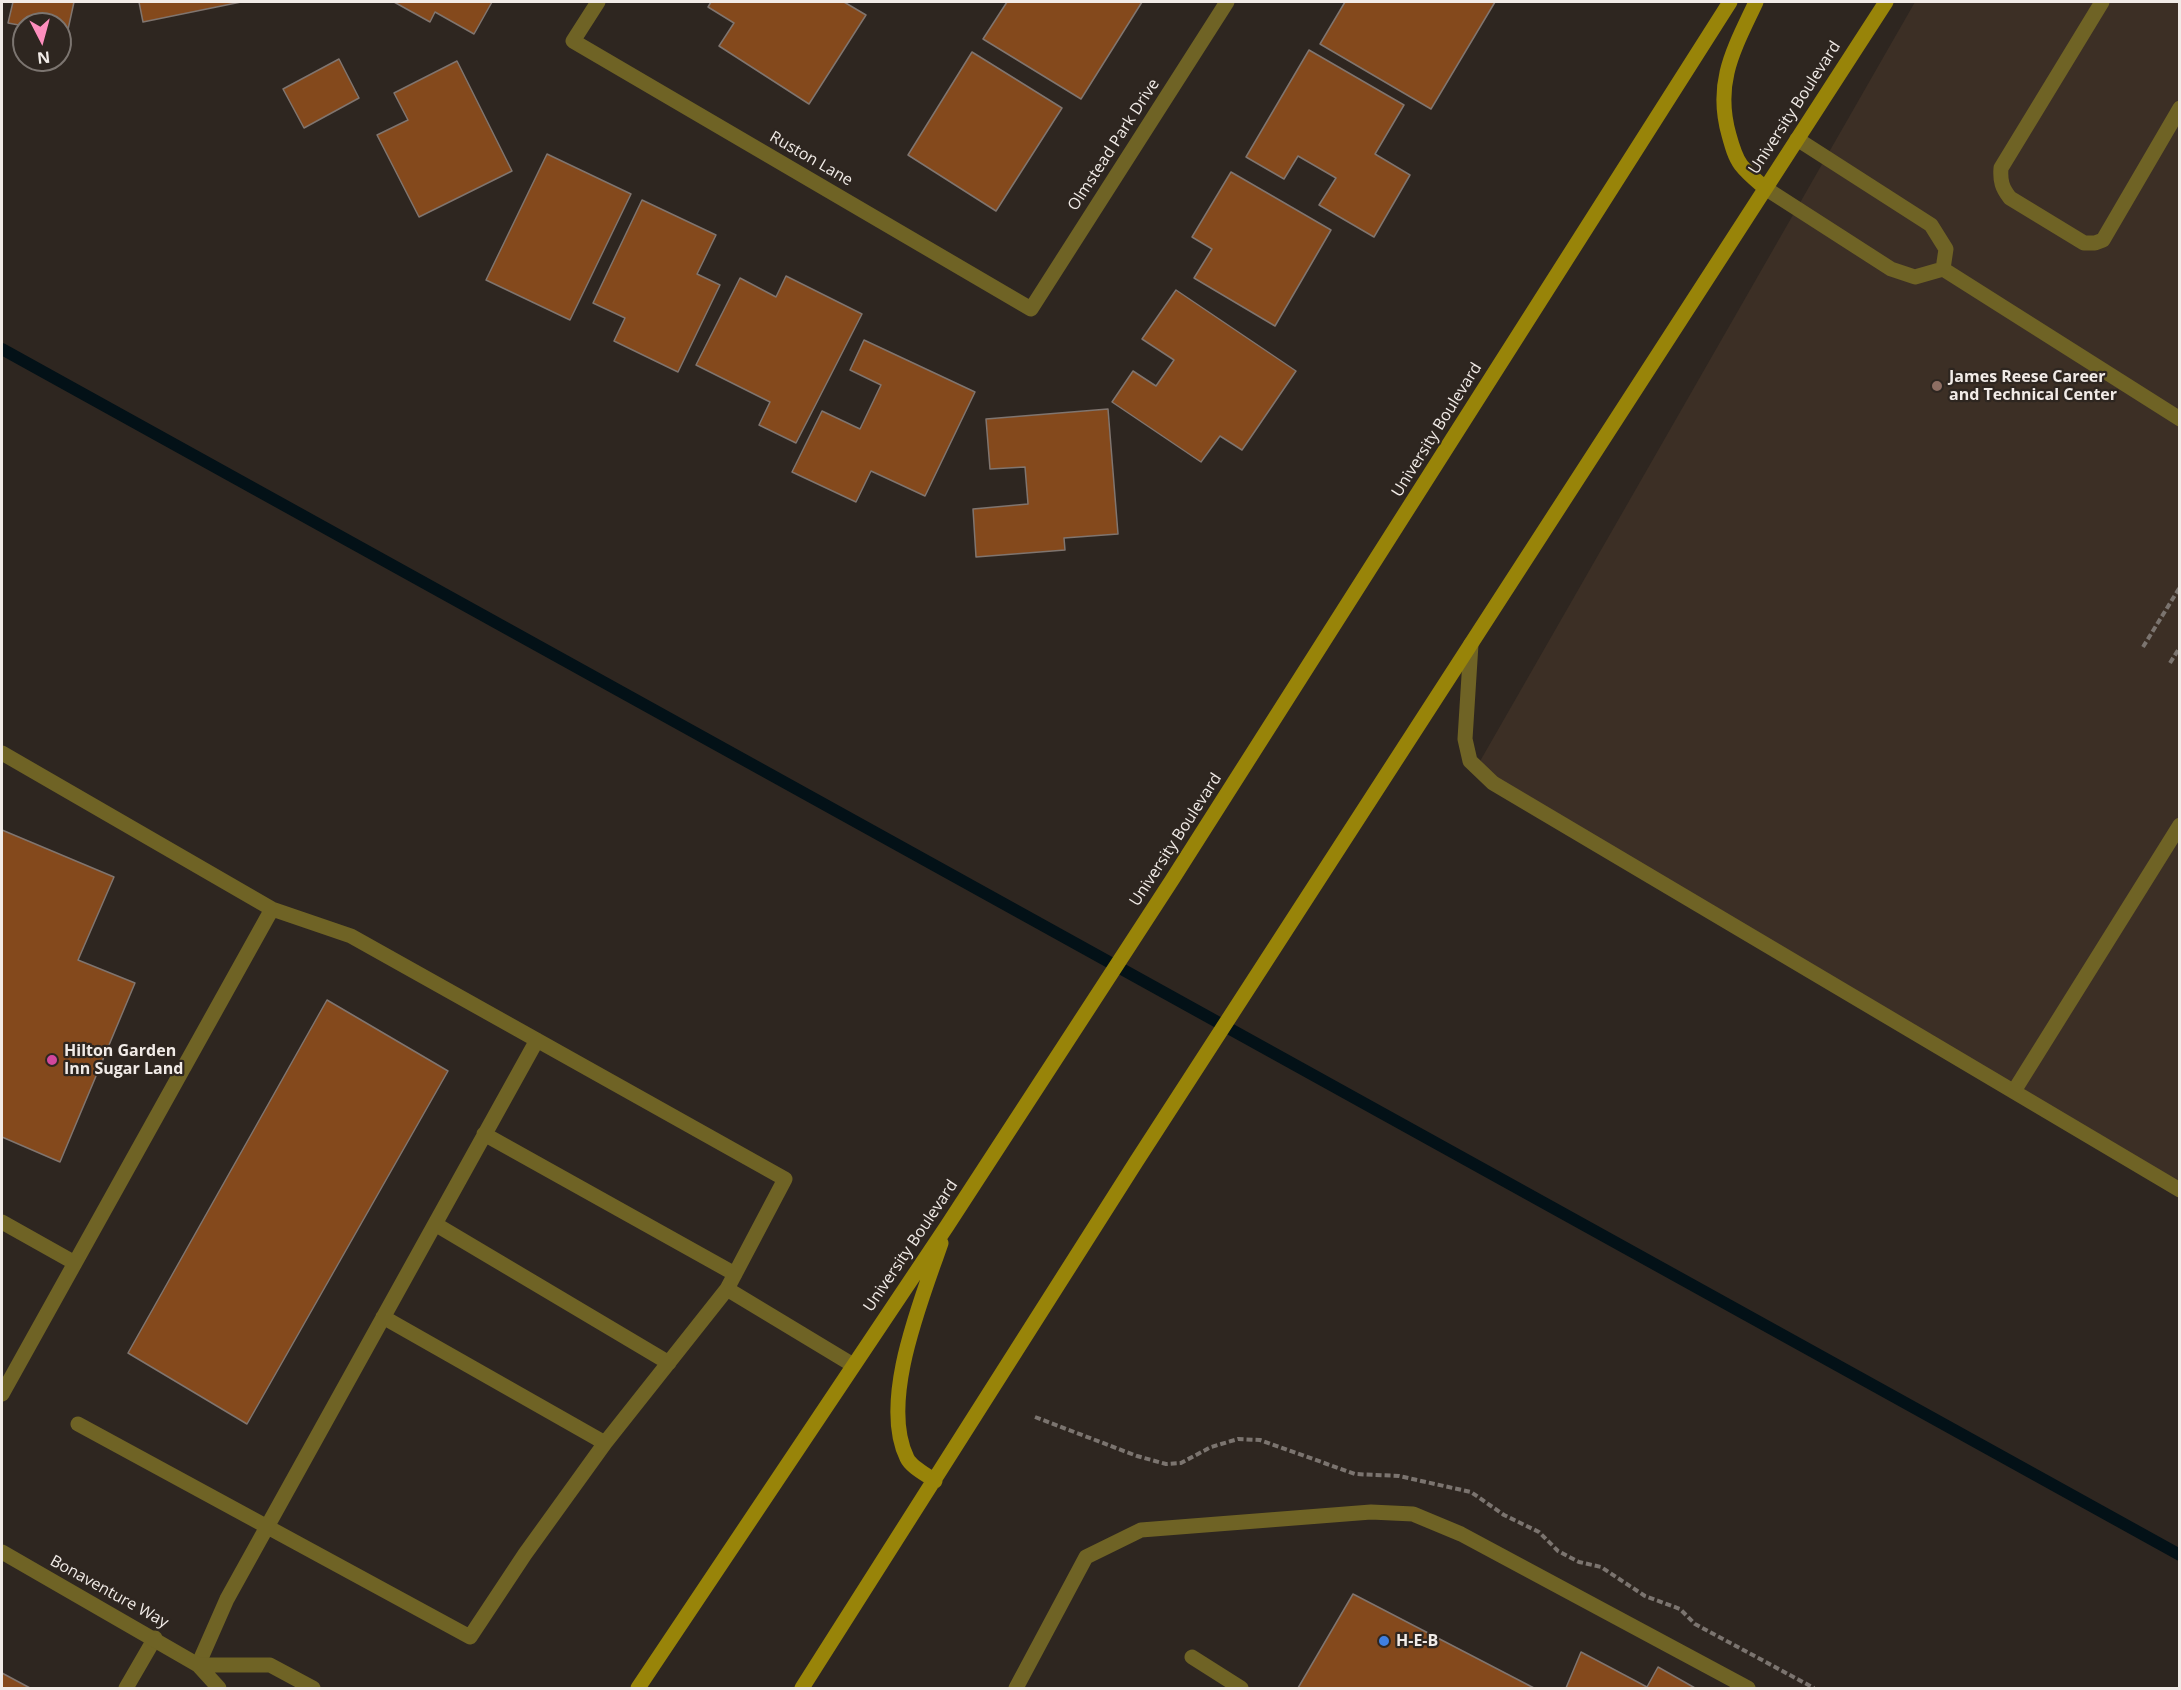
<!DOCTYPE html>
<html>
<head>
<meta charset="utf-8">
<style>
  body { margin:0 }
  #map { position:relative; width:2181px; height:1690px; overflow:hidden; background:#2e2620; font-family:"Open Sans",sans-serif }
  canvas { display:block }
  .frame { position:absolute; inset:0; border:3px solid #f1ebe7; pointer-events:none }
  .north { position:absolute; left:12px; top:12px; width:60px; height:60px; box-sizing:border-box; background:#2e2620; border:2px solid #7c7570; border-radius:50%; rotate:174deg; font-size:16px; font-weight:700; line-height:24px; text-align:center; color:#f1ebe7 }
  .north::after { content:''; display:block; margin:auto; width:21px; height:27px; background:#fd8ebe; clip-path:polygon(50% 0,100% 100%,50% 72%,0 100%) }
</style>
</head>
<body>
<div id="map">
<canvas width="2181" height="1690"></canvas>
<div class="frame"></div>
<div class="north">N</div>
</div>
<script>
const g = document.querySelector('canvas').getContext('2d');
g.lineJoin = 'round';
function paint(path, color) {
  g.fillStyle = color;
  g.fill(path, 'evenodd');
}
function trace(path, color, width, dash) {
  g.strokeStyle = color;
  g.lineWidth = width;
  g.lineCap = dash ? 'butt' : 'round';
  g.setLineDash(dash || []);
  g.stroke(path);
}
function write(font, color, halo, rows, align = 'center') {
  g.font = font + ' "Open Sans",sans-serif';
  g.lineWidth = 4.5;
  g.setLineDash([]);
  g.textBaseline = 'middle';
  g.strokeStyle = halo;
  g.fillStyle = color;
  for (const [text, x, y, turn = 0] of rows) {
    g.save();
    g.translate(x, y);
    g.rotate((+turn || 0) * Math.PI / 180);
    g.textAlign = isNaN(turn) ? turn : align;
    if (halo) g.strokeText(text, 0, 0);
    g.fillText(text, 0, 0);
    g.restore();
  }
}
paint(new Path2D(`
  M1915,2H2179V1197L1475,770Z`), '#3c2f25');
trace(new Path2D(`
  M2,349L2180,1555`), '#031117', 12);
const building = new Path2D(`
  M13,2H74L67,34L60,33V24H24V26L8,23Z
  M139,2H241L143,22Z
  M394,2H492L474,34L435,12L430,22Z
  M711,2H844L866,15L809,104L719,46L734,23L708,7Z
  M1007,2H1142L1081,99L983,39Z
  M1345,2H1495L1431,109L1320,44Z
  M1309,50L1404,105L1375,154L1410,175L1374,237L1319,205L1336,178L1298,156L1284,179L1246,157Z
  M972,52L1062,108L996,211L908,155Z
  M339,59L359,98L304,128L283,89Z
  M457,61L512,171L419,217L377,135L408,120L394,93Z
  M547,154L631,194L570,320L486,280Z
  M1231,172L1331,230L1275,326L1194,278L1212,249L1192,237Z
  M642,200L716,235L697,274L720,285L678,372L614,341L625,318L593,303Z
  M786,276L862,314L796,443L759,425L770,402L696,365L740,278L776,297Z
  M1176,290L1296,371L1242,450L1220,436L1201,462L1112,402L1133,371L1156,386L1174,360L1142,339Z
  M864,340L975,392L925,496L871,471L856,502L792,472L822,411L860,429L881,385L850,370Z
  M1108,409L1118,534L1064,538L1065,550L976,557L973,509L1028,504L1025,467L990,469L986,419Z
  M2,830L114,877L78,960L135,983L60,1162L2,1137Z
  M327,1000L448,1071L247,1424L128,1353Z
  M1353,1594L1534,1688H1298Z
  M1581,1652L1647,1687L1658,1667L1695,1688H1566Z
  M2,1673L30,1688H2Z`);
paint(building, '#84491c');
trace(building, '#80756f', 1.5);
trace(new Path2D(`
  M2143,647L2180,587
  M2170,663L2180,647
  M1035,1417L1137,1456L1166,1464L1181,1463L1211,1447L1238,1439L1260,1440L1355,1474L1399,1476L1471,1492L1504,1515L1539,1532L1558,1551L1579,1562L1601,1567L1645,1596L1680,1609L1695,1624L1814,1688`), '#7b746f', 4, [6, 3]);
trace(new Path2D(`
  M2102,2L2001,168C2000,181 2002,188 2010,198L2084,243H2095L2103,240L2180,108
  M1765,188L1891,269L1915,277L1943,269L1946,249L1931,225L1797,139
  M1943,269L2180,419
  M1471,644L1465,739L1470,761L1493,783L2180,1190
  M2,753L272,909L351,936L785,1179L727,1289L605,1443L525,1554L470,1637L78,1424
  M2014,1091L2180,825
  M484,1134L735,1274
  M2,1222L75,1263
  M435,1224L669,1363
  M727,1289L853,1365
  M383,1317L605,1443
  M2,1394L272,909
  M1192,1657L1241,1688
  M198,1665L227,1599L537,1040
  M126,1688L155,1638
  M1016,1688L1086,1557L1141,1530L1371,1512L1413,1514L1461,1534L1748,1688`), '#6f6325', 15);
trace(new Path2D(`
  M598,2L573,41L1031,309L1227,2
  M2,1552L198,1665L219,1688
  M198,1665H270L313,1688`), '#6f6325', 15);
trace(new Path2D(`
  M1756,2C1734,49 1714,82 1729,135C1732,146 1735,157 1741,165C1748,174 1757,181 1765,188
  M935,1481C927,1475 911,1467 907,1458C879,1401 922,1299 941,1243
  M638,1688L947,1226L1172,880L1730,2
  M802,1688L1136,1162L1886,2`), '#988409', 15);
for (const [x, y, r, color] of [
  [1937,386,6,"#8d6e63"],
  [52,1060,6,"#d1479c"],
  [1384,1641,6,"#3f7fe0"]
]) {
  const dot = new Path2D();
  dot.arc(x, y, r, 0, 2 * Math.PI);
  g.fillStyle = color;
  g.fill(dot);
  trace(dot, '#2e2620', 2);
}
write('16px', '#f1ebe7', '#2e2620', [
  ["University Boulevard",1795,108,-57],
  ["Olmstead Park Drive",1114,145,-57],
  ["Ruston Lane",811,159,30],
  ["University Boulevard",1437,430,-58],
  ["University Boulevard",1176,840,-57],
  ["University Boulevard",911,1246,-56],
  ["Bonaventure Way",109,1592,29]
]);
write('bold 16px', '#f1ebe7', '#2e2620', [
  ["James Reese Career",1949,377],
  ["and Technical Center",1949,395],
  ["Hilton Garden",64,1051],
  ["Inn Sugar Land",64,1069],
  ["H-E-B",1396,1641]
], 'left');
</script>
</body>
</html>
